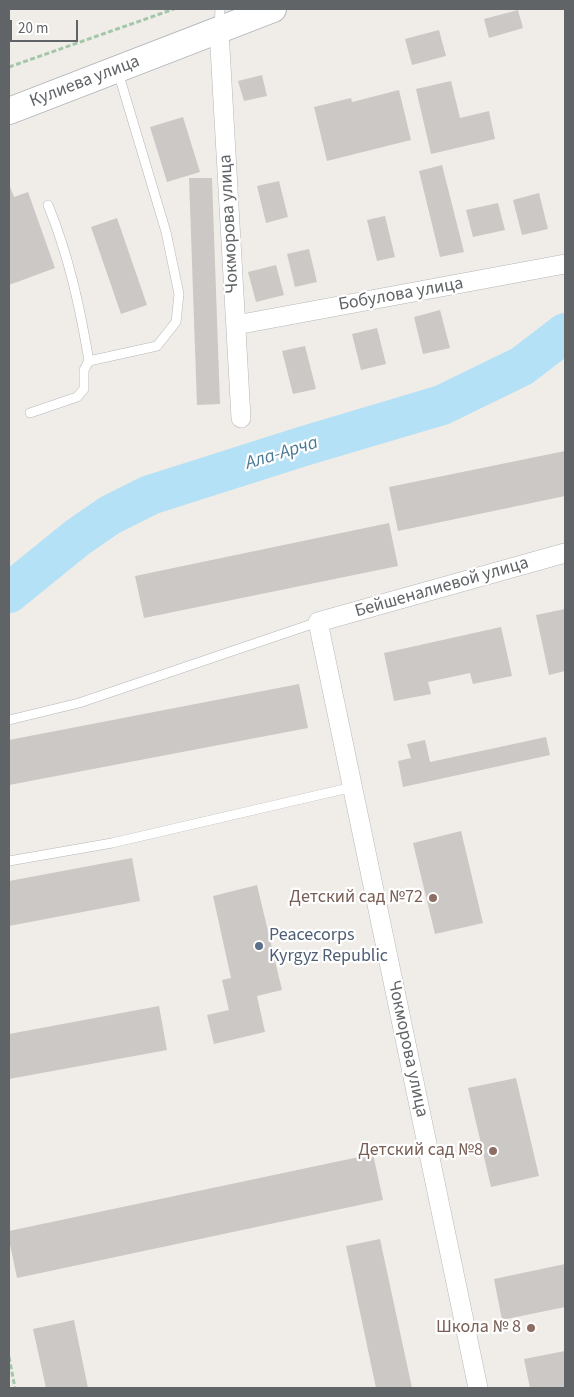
<!DOCTYPE html>
<html>
<head>
<meta charset="utf-8">
<style>
  body { margin:0 }
  #map { position:relative; width:574px; height:1397px; overflow:hidden; background:#f0ede9; font-family:"Source Sans 3",sans-serif }
  canvas { display:block }
  .frame { position:absolute; inset:0; border:10px solid #606466; pointer-events:none }
  .scale { position:absolute; left:10px; top:20px; width:68px; height:22px; box-sizing:border-box; border:2px solid #606466; border-top:0; padding-left:6px; font-size:15px; line-height:18px; white-space:nowrap; color:#606466; -webkit-text-stroke:4px #fff; paint-order:stroke }
</style>
</head>
<body>
<div id="map">
<canvas width="574" height="1397"></canvas>
<div class="frame"></div>
<div class="scale">20 m</div>
</div>
<script>
const g = document.querySelector('canvas').getContext('2d');
g.lineJoin = 'round';
function trace(path, color, width, dash) {
  g.strokeStyle = color;
  g.lineWidth = width;
  g.lineCap = dash ? 'butt' : 'round';
  g.setLineDash(dash || []);
  g.stroke(path);
}
function paint(path, color) {
  g.fillStyle = color;
  g.fill(path, 'evenodd');
}
function write(font, color, halo, rows, align = 'center') {
  g.font = font + ' "Source Sans 3",sans-serif';
  g.lineWidth = 4.5;
  g.setLineDash([]);
  g.textBaseline = 'middle';
  g.strokeStyle = halo;
  g.fillStyle = color;
  for (const [text, x, y, turn = 0] of rows) {
    g.save();
    g.translate(x, y);
    g.rotate((+turn || 0) * Math.PI / 180);
    g.textAlign = isNaN(turn) ? turn : align;
    if (halo) g.strokeText(text, 0, 0);
    g.fillText(text, 0, 0);
    g.restore();
  }
}
trace(new Path2D(`
  M9,593L78,537L110,515L150,495L304,446L442,405L522,366L565,333`), '#b4e1f5', 40);
paint(new Path2D(`
  M518,10L523,28L489,38L484,19Z
  M439,30L446,56L412,65L405,39Z
  M262,75L267,96L244,101L238,81Z
  M451,81L460,118L489,111L495,139L431,154L416,89Z
  M399,90L411,140L327,161L314,107L351,98L352,102Z
  M183,117L200,172L167,182L150,127Z
  M442,165L464,252L440,257L419,171Z
  M189,178H212L220,404L197,405Z
  M279,181L288,217L266,223L257,186Z
  M9,184L14,197L28,192L55,268L9,285Z
  M539,193L548,229L522,235L513,200Z
  M498,203L505,230L473,237L466,210Z
  M385,216L395,257L377,261L367,220Z
  M117,218L147,305L121,314L91,227Z
  M309,249L317,282L295,287L287,254Z
  M276,265L284,295L256,302L248,272Z
  M440,310L450,348L423,354L414,317Z
  M377,328L386,364L361,370L352,334Z
  M305,346L316,389L293,394L282,351Z
  M565,451V496L398,531L389,487Z
  M389,523L398,566L144,618L135,576Z
  M565,609V671L549,675L536,615Z
  M501,627L512,676L473,684L470,673L428,682L431,694L394,701L384,653Z
  M299,684L308,728L9,785V740Z
  M546,737L550,755L403,787L398,761L411,758L407,744L425,740L430,762Z
  M461,831L483,923L435,934L413,843Z
  M132,858L140,901L9,926V881Z
  M257,885L282,990L257,996L265,1032L214,1044L207,1015L229,1010L222,980L231,978L213,896Z
  M159,1006L167,1050L9,1079V1034Z
  M516,1078L539,1176L491,1187L468,1088Z
  M373,1154L383,1200L17,1278L9,1240V1231Z
  M380,1239L412,1388H376L346,1246Z
  M565,1264V1307L502,1320L494,1279Z
  M74,1320L88,1388H46L33,1329Z
  M565,1351V1388H530L524,1359Z`), '#cbc8c5');
const lane = new Path2D(`
  M219,27L220,9
  M48,205C69,256 80,308 89,361
  M30,413L77,397L84,389V370L89,361L157,346L176,322L179,294L166,232L118,72
  M9,720L79,703L318,622
  M9,861L112,843L353,787`);
const street = new Path2D(`
  M219,30L241,418
  M236,325L565,264
  M478,1388L318,622L565,553`);
const secondary = new Path2D(`
  M9,111L273,9`);
trace(lane, '#b3b6b8', 10);
trace(street, '#b3b6b8', 20);
trace(secondary, '#b2b6b9', 28);
trace(new Path2D(`
  M9,67L174,9
  M9,1357L15,1388`), '#a4c7a9', 3, [5, 2.5]);
trace(lane, '#fff', 9);
trace(street, '#fff', 19);
trace(secondary, '#fff', 26);
for (const [x, y, r, color] of [
  [433,898,5,"#8d6e63"],
  [259,946,5,"#5c6f8a"],
  [493,1151,5,"#8d6e63"],
  [531,1328,5,"#8d6e63"]
]) {
  const dot = new Path2D();
  dot.arc(x, y, r, 0, 2 * Math.PI);
  g.fillStyle = color;
  g.fill(dot);
  trace(dot, '#fff', 2);
}
write('18px', '#606466', '#fff', [
  ["Кулиева улица",85,82,-21],
  ["Чокморова улица",230,224,-93],
  ["Бобулова улица",401,295,-10],
  ["Бейшеналиевой улица",442,588,-16],
  ["Чокморова улица",407,1049,78]
]);
write('18px', '#785e54', '#fff', [
  ["Детский сад №72",423,898],
  ["Детский сад №8",483,1151],
  ["Школа № 8",521,1328]
], 'right');
write('18px', '#4e5e75', '#fff', [
  ["Peacecorps",269,936],
  ["Kyrgyz Republic",269,957]
], 'left');
write('italic 19px', '#4a7995', '#fff', [
  ["Ала-Арча",282,454,-17]
]);
</script>
</body>
</html>
